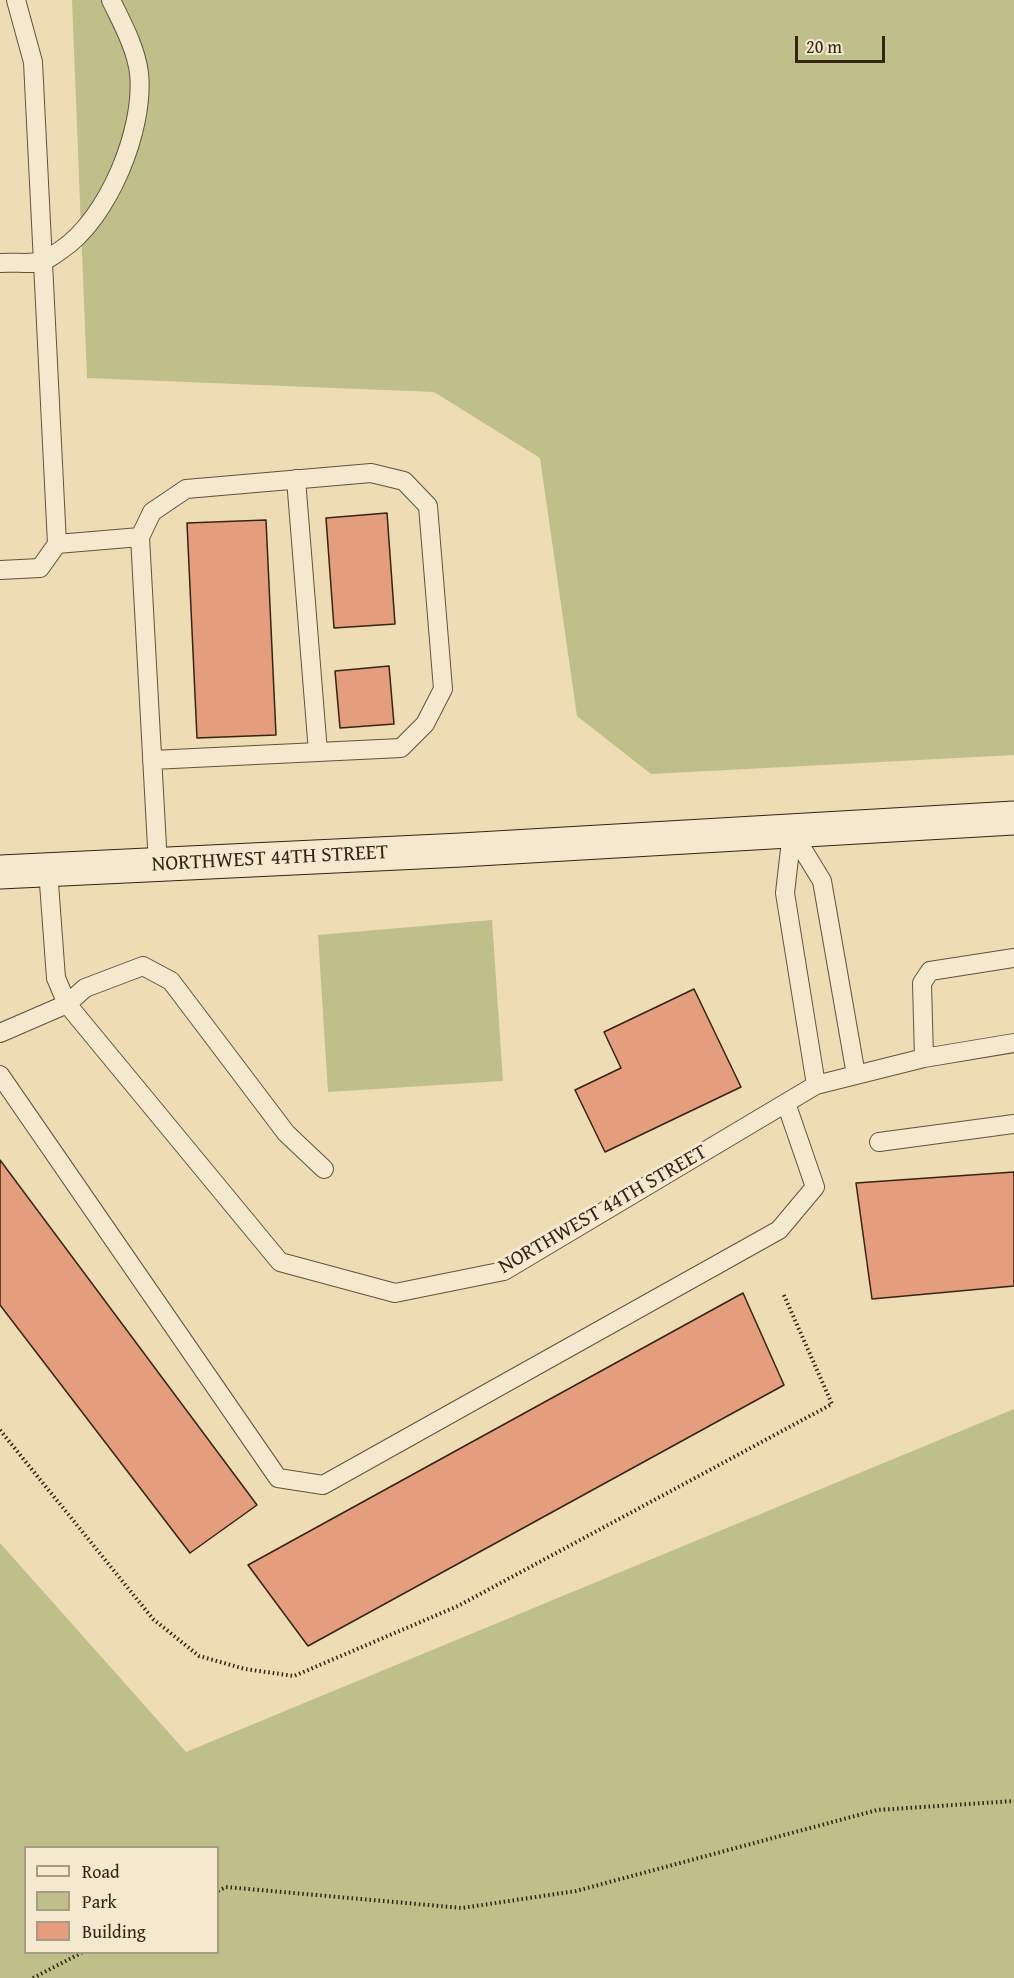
<!DOCTYPE html>
<html>
<head>
<meta charset="utf-8">
<style>
  body { margin:0 }
  #map { position:relative; width:1014px; height:1978px; overflow:hidden; background:#eedcb4; font-family:"Gentium Book Plus",serif }
  canvas { display:block }
  .legend { position:absolute; left:24px; top:1846px; width:195px; height:108px; box-sizing:border-box; background:#f4e8ce; border:2px solid #a89a84; margin:0; padding:8px 10px; list-style:none; font-size:18px; color:#352414 }
  .legend li { display:flex; align-items:center; gap:12px; height:30px }
  .legend b { width:30px; border:2px solid #a89a84 }
  .scale { position:absolute; left:795px; top:36px; width:90px; height:27px; box-sizing:border-box; border:3px solid #352414; border-top:0; padding-left:8px; font-size:18px; line-height:21px; white-space:nowrap; color:#352414; -webkit-text-stroke:4px #f4e8ce; paint-order:stroke }
</style>
</head>
<body>
<div id="map">
<canvas width="1014" height="1978"></canvas>
<ul class="legend">
<li><b style="height:8px;background:#f4e8ce"></b>Road</li>
<li><b style="height:16px;background:#bfbf89"></b>Park</li>
<li><b style="height:16px;background:#e59e7d"></b>Building</li>
</ul>
<div class="scale">20 m</div>
</div>
<script>
const g = document.querySelector('canvas').getContext('2d');
g.lineJoin = 'round';
function paint(path, color) {
  g.fillStyle = color;
  g.fill(path, 'evenodd');
}
function trace(path, color, width, dash) {
  g.strokeStyle = color;
  g.lineWidth = width;
  g.lineCap = dash ? 'butt' : 'round';
  g.setLineDash(dash || []);
  g.stroke(path);
}
function write(font, color, halo, rows, align = 'center') {
  g.font = font + ' "Gentium Book Plus",serif';
  g.lineWidth = 6;
  g.setLineDash([]);
  g.textBaseline = 'middle';
  g.strokeStyle = halo;
  g.fillStyle = color;
  for (const [text, x, y, turn = 0] of rows) {
    g.save();
    g.translate(x, y);
    g.rotate((+turn || 0) * Math.PI / 180);
    g.textAlign = isNaN(turn) ? turn : align;
    if (halo) g.strokeText(text, 0, 0);
    g.fillText(text, 0, 0);
    g.restore();
  }
}
paint(new Path2D(`
  M1014,0V755L651,774L577,716L540,458L434,392L87,378L72,0Z
  M492,920L503,1081L328,1092L318,935Z
  M1014,1409V1978H0V1543L186,1752ZM26,1848H218V1952H26Z`), '#bfbf89');
const building = new Path2D(`
  M387,513L395,624L334,628L326,518Z
  M266,520L276,735L197,738L187,523Z
  M389,666L394,724L340,728L335,671Z
  M694,989L741,1087L605,1152L575,1090L621,1068L604,1032Z
  M0,1160L257,1505L190,1553L0,1305Z
  M1014,1172V1286L872,1299L856,1183Z
  M743,1293L784,1385L308,1646L248,1565Z`);
paint(building, '#e59e7d');
trace(building, '#352414', 1.5);
const lane = new Path2D(`
  M16,0L33,62L57,544L140,537L158,865
  M0,263C13,262 28,264 41,262C48,260 55,254 61,250C108,219 145,129 139,73C136,48 122,23 111,0
  M296,479L318,752
  M140,537L152,512L186,489L371,473L404,481L428,506L443,689L425,724L401,748L152,760
  M0,570L40,568L57,544
  M792,832L785,893L816,1085
  M792,832L822,881L856,1075
  M48,870L56,978L67,1004L280,1262L395,1293L504,1271L816,1085L924,1058
  M1014,958L930,971L922,983L924,1058L1014,1043
  M0,1033L67,1004L85,988L143,966L171,981L286,1133L324,1169
  M0,1075L278,1478L323,1485L779,1230L815,1187L786,1103
  M879,1142L1014,1124`);
const secondary = new Path2D(`
  M0,872L461,850L1014,818`);
trace(lane, '#63523c', 20);
trace(secondary, '#352414', 35);
trace(new Path2D(`
  M0,1430L153,1619L199,1656L245,1669L294,1676L458,1606L832,1404L783,1293
  M218,1891L226,1887L462,1908L576,1891L877,1810L1014,1801
  M33,1978L83,1952`), '#352414', 4, [1.5, 3]);
trace(lane, '#f4e8ce', 18);
trace(secondary, '#f4e8ce', 33);
write('21px', '#352414', '#f4e8ce', [
  ["NORTHWEST 44TH STREET",270,859,-3],
  ["NORTHWEST 44TH STREET",603,1210,-30]
]);
</script>
</body>
</html>
